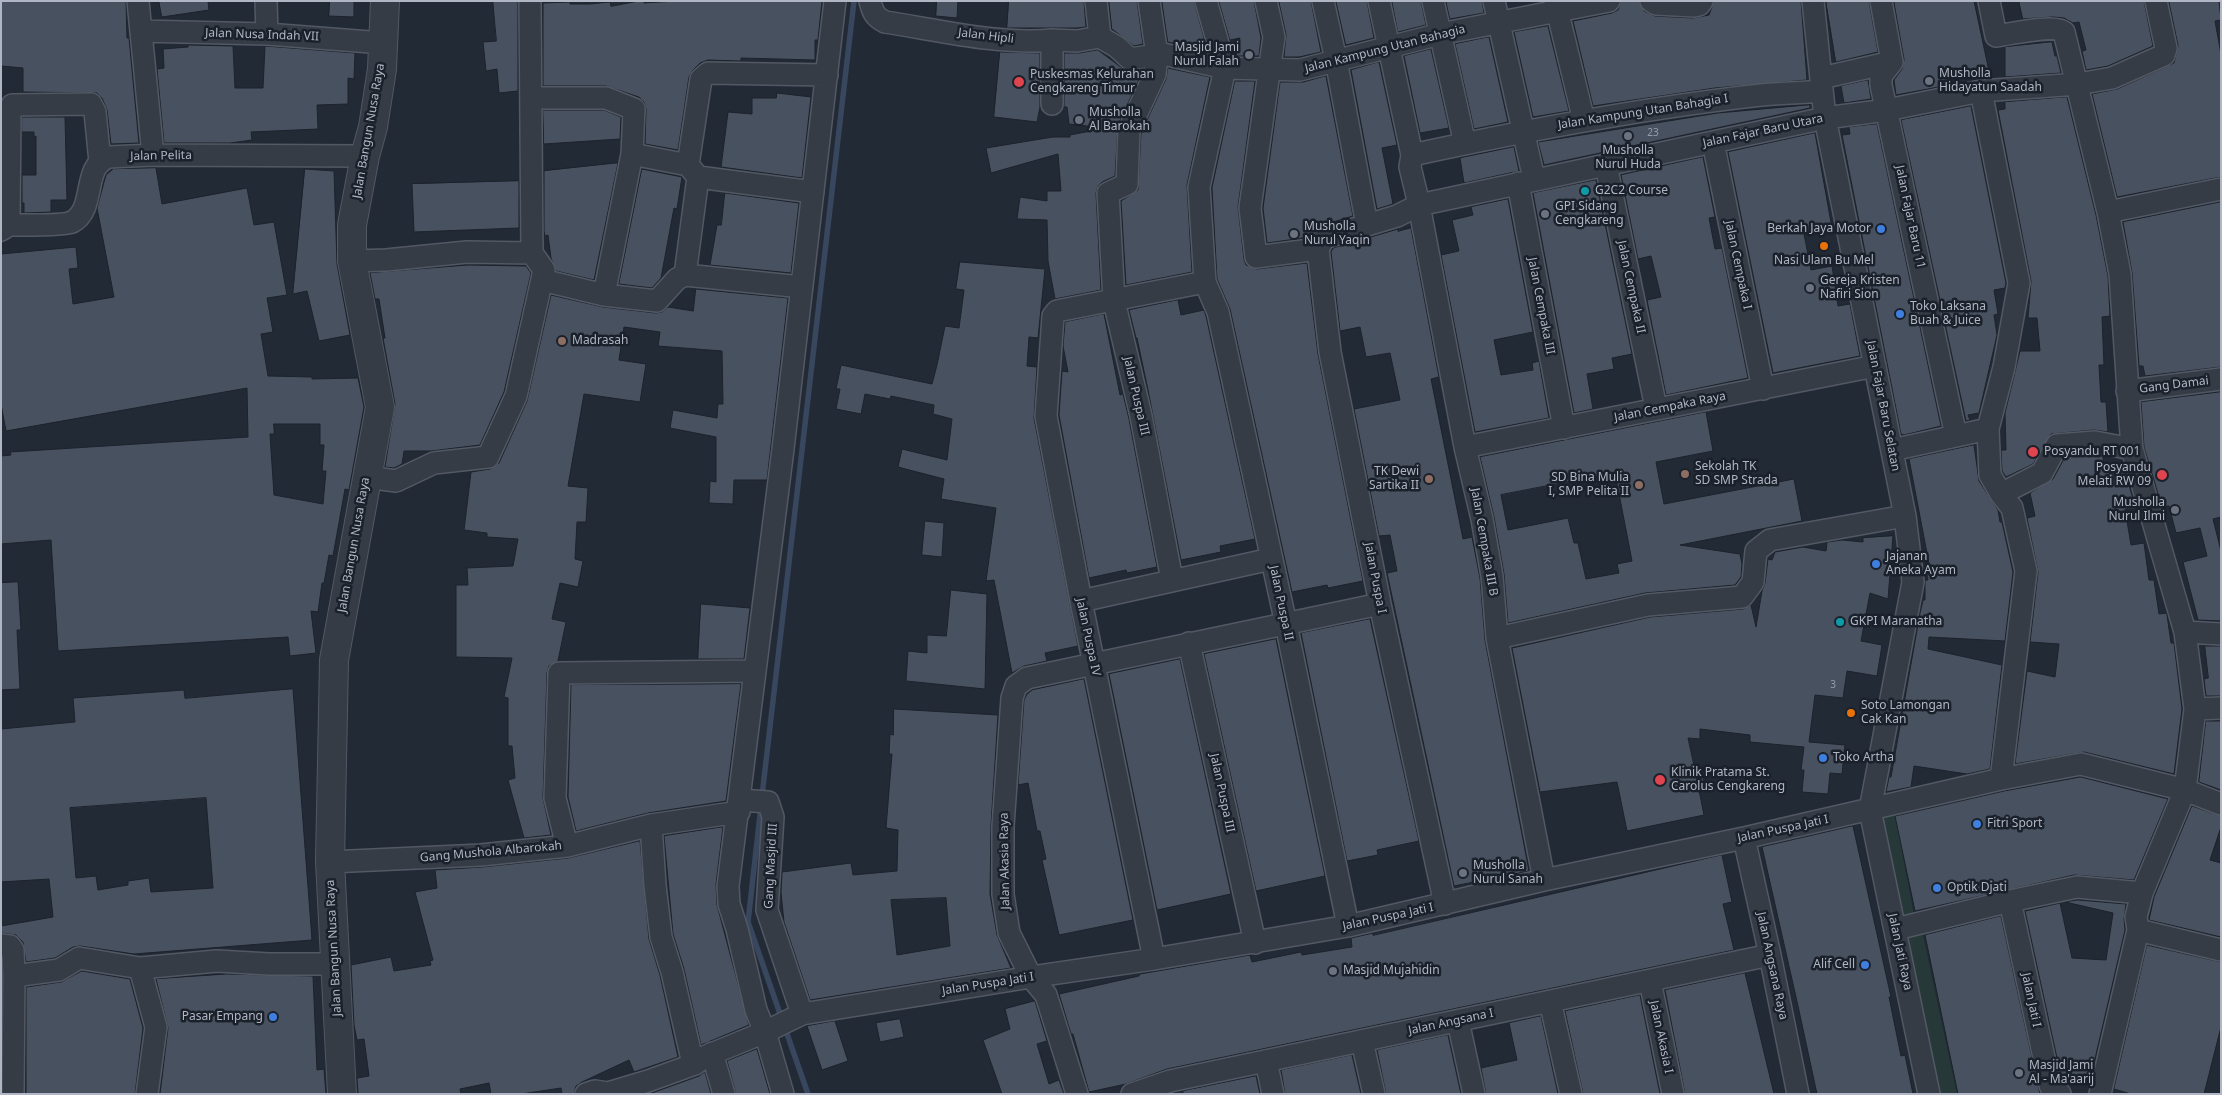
<!DOCTYPE html>
<html>
<head>
<meta charset="utf-8">
<style>
  body { margin:0 }
  #map { position:relative; width:2222px; height:1095px; overflow:hidden; background:#222a35; font-family:"Noto Sans",sans-serif }
  canvas { display:block }
  .frame { position:absolute; inset:0; border:2px solid #b0b6c3; pointer-events:none }
</style>
</head>
<body>
<div id="map">
<canvas width="2222" height="1095"></canvas>
<div class="frame"></div>
</div>
<script>
const g = document.querySelector('canvas').getContext('2d');
g.lineJoin = 'round';
function paint(path, color) {
  g.fillStyle = color;
  g.fill(path, 'evenodd');
}
function trace(path, color, width, dash) {
  g.strokeStyle = color;
  g.lineWidth = width;
  g.lineCap = dash ? 'butt' : 'round';
  g.setLineDash(dash || []);
  g.stroke(path);
}
function write(font, color, halo, rows, align = 'center') {
  g.font = font + ' "Noto Sans",sans-serif';
  g.lineWidth = 5;
  g.setLineDash([]);
  g.textBaseline = 'middle';
  g.strokeStyle = halo;
  g.fillStyle = color;
  for (const [text, x, y, turn = 0] of rows) {
    g.save();
    g.translate(x, y);
    g.rotate((+turn || 0) * Math.PI / 180);
    g.textAlign = isNaN(turn) ? turn : align;
    if (halo) g.strokeText(text, 0, 0);
    g.fillText(text, 0, 0);
    g.restore();
  }
}
paint(new Path2D(`
  M1895,813L1915,921L1898,925L1875,817Z
  M1921,926L1957,1094H1932L1900,931Z`), '#273838');
trace(new Path2D(`
  M762,796L854,1
  M761,806L748,922L808,1094`), '#39475e', 5.5);
const building = new Path2D(`
  M1,1H126L127,38H129L139,143L111,144L107,110L102,98L97,93L23,92V68L1,66Z
  M159,1H208L209,10L162,17Z
  M330,1H354V17L329,16Z
  M493,1H518V91L499,93L497,69L486,71L483,42L496,41Z
  M639,1H644V3L676,1H822L818,40H815V60L741,58V61L708,60L700,63L693,70L689,77L678,150L645,144L646,109L644,102L639,97L606,86H543V3L570,2V4H590L610,2L611,6Z
  M937,1H958L957,18L936,16Z
  M1009,1H1084L1086,27L1076,28H1007Z
  M1109,1H1137L1143,44L1134,46L1112,29Z
  M1162,1H1194L1206,45L1193,48L1168,42Z
  M1219,1H1254L1261,38L1259,56H1236L1240,38L1230,40Z
  M1279,1H1311L1321,52L1299,57H1284L1286,35Z
  M1336,1H1367L1374,38L1346,45Z
  M1392,1H1421L1426,25L1398,32Z
  M1446,1H1482L1484,13L1450,19Z
  M1621,1H1639L1644,11L1655,16L1693,18L1709,15L1714,1H1801L1807,80L1715,88L1593,106L1573,21L1612,13L1618,10Z
  M1826,1H1869L1878,52L1836,62Z
  M1894,1H1974L1989,71L1943,81L1944,86L1896,95L1894,80L1902,69L1904,60Z
  M2019,1H2144L2153,46L2108,66L2086,70L2082,51L2086,50L2079,22L2073,23L2064,18L2053,17L2023,19Z
  M2169,1H2219L2221,20L2215,21L2221,54V177L2117,197L2092,94L2117,89L2174,63L2178,46Z
  M1548,26L1569,111L1533,117L1514,32Z
  M1489,37L1508,122L1474,129L1455,44Z
  M2052,42L2055,56H2057L2061,73L2005,77V47Z
  M188,45L233,46L235,88H263L265,46L355,53L354,79L348,78V104L317,105L318,129L251,132L252,140L230,143H164L157,69L164,68L163,49L188,47Z
  M1431,49L1449,128L1420,133L1404,56Z
  M1098,50L1126,71H1143L1118,125L1115,176L1102,182L1098,186L1096,193L1101,290L1055,299L1048,261L1047,220L1017,219L1020,197L1047,201V191H1061L1058,154L991,173L986,148L1053,137H1070V135L1096,130V127L1069,124L1067,107H1064V53H1079Z
  M1000,52L1040,53V107L1037,122L994,117Z
  M1379,62L1397,145L1382,148L1393,204L1377,209L1351,70Z
  M1168,68L1210,77L1187,185L1192,272L1126,285L1121,201L1138,190L1141,133L1166,79Z
  M1326,76L1353,216L1320,226L1310,237L1267,243L1263,208L1280,82H1303Z
  M1868,80L1871,99L1844,103L1841,86Z
  M1235,81H1255L1238,207L1244,259L1246,265L1257,269L1307,263L1318,354L1363,581L1328,588L1327,585L1292,592L1230,309L1217,279L1212,188Z
  M777,93L811,97L802,178L721,167L728,112L752,114V98H776Z
  M2067,97L2096,215L2108,276L2110,316L2102,317L2104,365H2099L2101,402H2106L2108,432L2094,430L2051,434L2033,464L2006,477L2002,471L2001,450H2006L2005,413L2020,351H2040L2037,318H2028L2031,281L1998,110L2005,109V102Z
  M1810,105V108L1544,165L1538,142L1718,113Z
  M1971,106L2006,283L2005,288L1994,290L1998,314L1994,315L1997,335L1979,413L1968,415L1970,420L1966,421L1901,120Z
  M543,110H604L621,117L620,139L544,144Z
  M22,117H65L67,200H51V212L24,213V203H22V175H36V136L34,137V132H22Z
  M1877,124L1941,426L1904,435L1901,434L1842,135L1850,134L1849,127Z
  M1815,133L1832,228L1804,234L1811,270L1832,266L1838,306L1850,304L1860,356L1773,373L1728,152Z
  M1514,147L1519,171L1464,183L1460,158Z
  M1703,157L1715,217L1709,218L1715,249L1722,248L1748,378L1666,395L1647,300L1661,297L1651,256L1638,259L1621,175Z
  M618,163L594,280L556,271L551,258L548,235L545,236L544,231V171Z
  M156,168L162,204L247,188L254,225L274,222L287,295L267,298L273,332L261,334L268,376L312,377V379L358,378L364,407L349,490L345,489L333,556L329,555L324,583H322L318,612L311,611L316,653L290,656L288,637L58,651L51,540L1,544V456L11,455L10,452L248,437L247,388L6,431L1,404V254L76,247L78,268L69,269L73,304L114,297L97,208L104,182L106,175L113,169ZM274,424H320V445H324L322,471H326L323,504L274,495L270,434H274Z
  M305,169L334,171L337,264L350,335L319,341L307,291L293,294Z
  M642,169L682,177L677,209L674,208L661,278L652,288L619,284Z
  M1596,180L1632,354L1612,358L1614,369L1587,374L1593,409L1574,413L1533,193Z
  M519,181V228L414,232L412,184Z
  M725,193L799,203L791,273L710,265L717,225H721Z
  M1508,199L1533,332L1494,340L1501,375L1533,370L1532,363L1539,361L1549,418L1475,432L1441,255L1459,251L1452,220L1473,215L1471,207Z
  M2221,202V367L2145,376L2143,366H2139L2132,273L2123,222Z
  M1411,228L1439,377L1431,379L1463,539L1472,537L1480,578L1485,640L1529,871L1454,886L1387,573L1397,571L1390,535L1379,536L1354,409L1400,400L1390,353L1366,357L1360,327L1340,331L1331,252L1333,248L1398,229V231Z
  M960,262L1045,269L1038,338L1029,337L1027,366L1037,367L1034,418L1078,646L1045,653L1047,661L1024,666L1012,673L994,580L986,581L996,508L941,499L944,479L898,467L902,449L947,460L952,419L933,414L934,405L891,396L890,399L865,394L861,414L836,409L840,389H836L841,365L932,384L937,365L945,326L959,328L964,290L956,289Z
  M468,265L526,266L531,273L504,392L480,445L431,451H404L402,464L394,468L385,467L395,404L383,338H385L379,299H375L370,273Z
  M696,289L788,298L767,480H734L733,504L709,503L710,481L716,482V437L670,428L673,410L717,418L718,404H723L722,351L658,346L660,332L624,327L619,360L646,364L640,402L584,394L568,486L588,488L586,522H577L575,559L583,561L578,587L560,583L552,619L566,622L558,661L549,666L547,673L543,798L551,835L524,838L508,780L515,778L512,746H508V698L504,697L512,658L456,657V585H468L467,568L513,566L518,539L487,537V533L464,530L471,472L490,469L499,463L527,401L551,295L603,307L656,313L662,312L668,307L693,311Z
  M1178,300L1181,315L1204,310L1206,316L1255,539L1220,546L1221,552L1181,560L1148,390L1137,338H1136L1129,310Z
  M1104,314L1120,395L1123,394L1129,419L1157,567L1127,573L1126,570L1089,578L1059,415L1062,371L1068,372L1063,346L1065,322Z
  M2221,392V517L2213,519L2221,551V621L2198,620L2183,562L2207,556L2200,528L2176,533L2169,506L2162,507L2144,447L2141,402Z
  M1706,412L1713,451L1656,462L1664,504L1794,479L1802,521L1680,545L1740,554L1742,564L1741,577L1735,585L1645,593L1508,623L1504,574L1494,517L1480,457ZM1615,473L1632,561L1617,564L1619,573L1586,579L1578,543H1574L1568,518L1508,530L1501,495Z
  M1974,445L1979,481L1998,510L2000,522H2002L2013,572L2005,641L1929,637L1928,649L2002,665L1990,769L1967,774L1914,766L1911,787L1886,792L1889,777H1891L1920,613L1923,600H1925V580H1928L1926,569H1930L1909,459Z
  M2094,455L2103,456L2104,469L2124,468L2136,509H2125L2131,545L2144,543L2149,580H2154L2159,614L2166,613L2167,615L2171,643H2174L2182,709L2174,774L2084,752L2015,764L2027,671L2055,677L2059,644L2030,642L2038,572L2027,518L2035,516L2030,493L2053,479L2065,457Z
  M925,521L944,523L942,557L922,555Z
  M1893,536L1888,599L1870,593L1861,641L1882,645L1877,676L1847,671L1843,698L1815,695L1809,742L1845,745L1842,774L1830,773L1828,794L1802,792L1804,770H1801L1804,747L1750,742V735L1700,729V739L1688,738L1695,770L1701,769L1706,789L1699,790L1704,815L1627,831L1617,782L1540,792L1512,648L1650,617L1743,609L1751,605L1756,627L1762,591L1765,583L1768,559L1772,560L1775,552L1803,547L1826,551L1827,542L1842,540L1863,542V538Z
  M18,582L21,630H17L20,689L1,690V583Z
  M951,590L987,594L985,689L906,681L908,651L927,653V635L946,636Z
  M701,604L750,608L744,659H698Z
  M1370,619L1419,841L1377,850L1378,855L1347,861L1301,633Z
  M1276,639L1325,876L1256,891L1204,654Z
  M2205,646H2221V696H2206L2204,679L2208,678Z
  M1180,659L1231,894L1157,910L1109,674Z
  M1084,679L1133,920L1059,935L1042,860L1046,859L1040,831H1037L1028,783L1018,785L1024,700L1027,694L1032,690Z
  M741,684L726,801L648,813L576,831L568,797L571,685Z
  M293,689L312,940L134,954L80,946L73,947L55,958L26,962L23,942L16,935L1,933V926L53,917L49,879L1,882V729L75,722L73,698L184,690L185,698ZM206,798L213,888L151,892L149,878L128,881V885L98,890L96,876L76,878L70,808Z
  M894,709L998,715L991,825L990,894L997,935L1011,968L810,1000L784,922L781,893L782,872L851,863L853,875L897,871L898,830L886,828L892,754H889L890,734L893,735ZM946,898L950,946L897,955L891,900Z
  M2206,721H2221V790L2199,782Z
  M2081,777L2168,799L2134,880L2074,875L1915,911L1895,816L2004,791Z
  M2192,806L2221,816V827L2210,860L2221,863V937L2149,920L2154,897Z
  M1853,826L1891,997H1889L1901,1056L1905,1055L1913,1094H1817L1798,1006L1762,847Z
  M723,827L716,884L717,905L749,1025L701,1045L684,969L673,934L664,836Z
  M640,841L649,939L660,975L678,1057L634,1072L629,1060L582,1082L576,1086L574,1094H562L561,1088L521,1094H491L489,1083L460,1089L461,1094H358L357,1078L369,1076L364,1039L357,1040L354,1025L351,965L391,957L394,971L431,965L430,961L433,960L415,892L437,888L435,870L482,867L568,858Z
  M1722,855L1732,902L1723,904L1734,950L1167,1069L1126,1084L1089,1092L1073,1034H1071L1059,994L1139,976L1140,974L1250,955L1252,962L1301,952L1302,955L1352,947L1351,938L1373,933V935Z
  M2078,900L2126,904L2124,919L2125,930L2091,1076L2062,1081L2025,911L2060,903L2072,958L2106,960L2113,913L2065,902Z
  M2001,916L2040,1094H1958L1925,935Z
  M2147,945L2221,962V1027L2204,1094H2131L2114,1089Z
  M82,971L130,979L143,1028L135,1094H26V987L61,982Z
  M1745,973L1774,1094H1685L1665,990Z
  M227,974L313,976L317,1070L324,1069L326,1094H160L168,1028L156,979Z
  M1640,995L1660,1094H1583L1565,1011Z
  M1035,1001L1047,1041L1037,1044L1049,1084L1059,1080L1064,1094H1002L983,1040L1010,1029L1005,1009Z
  M1541,1016L1558,1094H1486L1481,1068L1517,1060L1509,1023Z
  M900,1019L904,1037L880,1042L876,1023Z
  M835,1021L848,1061L822,1070L807,1026Z
  M1448,1035L1461,1094H1386L1377,1050Z
  M757,1049L770,1094H736L727,1061Z
  M1352,1055L1361,1094H1285L1281,1070Z
  M705,1072L711,1094H649L699,1076Z
  M1256,1076L1260,1094H1183V1091Z`);
paint(building, '#48515f');
trace(building, '#1d232d', 1);
const minor = new Path2D(`
  M138,1L153,155
  M266,1L267,34
  M870,1C873,13 875,17 885,22C938,30 999,45 1052,40V104
  M1096,1L1100,37
  M1149,1L1157,55L1155,74L1129,130L1127,184L1108,193L1114,301L1141,416L1172,580
  M1206,1L1225,68L1199,187L1205,282L1218,312L1286,624L1348,926
  M1266,1L1274,37L1250,208L1256,257L1318,249
  M1323,1L1336,60L1367,225
  M1379,1L1412,155L1410,167L1417,196
  M1433,1L1465,144
  M1494,1L1534,179
  M1555,1L1584,121
  M1651,1L1656,4L1694,6L1699,5L1702,1
  M1813,1L1825,118L1905,516L1913,582L1870,810L1929,1094
  M1881,1L1892,62L1881,76V85L1956,436
  M1989,1L1996,36C2010,34 2055,24 2064,32L2108,212L2120,274L2132,449L2185,632L2195,709L2185,790L2142,893
  M141,31L267,34L383,43
  M1100,37L1117,47L1130,59L1163,54L1225,68L1300,70L1440,34L1609,1
  M1052,40L1077,41L1100,37
  M1821,78L1892,62
  M531,98H606L634,109L632,154L688,165L698,177L813,192
  M1713,142L1763,389
  M1412,155C1527,130 1643,108 1761,95C1781,93 1802,93 1822,91
  M688,165L701,79L708,73L827,75
  M1606,165L1656,408
  M1518,183L1564,428
  M1419,205L1465,447L1482,519L1492,576L1497,638L1544,880
  M2108,212L2221,189
  M9,225L10,112L12,105L91,104L95,112L100,162
  M1,230L9,225C21,225 63,226 72,222C97,209 81,166 109,157L153,155L365,156
  M352,261L386,260L467,252L532,253
  M685,275L698,177
  M542,280L604,295L657,301L677,279L685,275L802,287
  M604,295L632,154
  M2127,391L2221,379
  M1988,429L1990,475L2001,494L2042,473L2057,445L2095,442L2132,449
  M1465,447L1875,366
  M1892,450L1988,429L2004,367L2019,283L1981,91
  M367,477L396,481L434,463L488,457L516,396L544,270L532,253L530,1
  M2001,494L2012,508L2026,571L2001,779
  M1081,601L1271,559
  M2185,632L2221,634
  M1497,638L1648,605L1742,597L1753,582L1756,551L1770,540L1905,516
  M1189,643L1255,943
  M2195,709L2221,708
  M740,800L768,802L773,817L767,910L802,1014
  M651,825L655,885L661,937L672,972L693,1064
  M1744,838L1770,955L1798,1094
  M567,846L555,798L559,673L755,671
  M330,862L481,855L567,846L651,825L739,812
  M2010,901L2077,887L2142,893L2136,917L2138,930L2100,1094
  M1445,904L1380,604L1330,352L1318,249L1324,238L1397,216L1419,205L1825,118L1887,110L1981,91L2078,84L2112,78L2164,55L2166,48L2156,1
  M1896,929L2010,901L2050,1085L2053,1091L2060,1094
  M2138,930L2221,950
  M1,945L10,946L13,950L14,976L59,970L79,958L140,968L217,961L269,964H334
  M1154,959L1081,601L1046,416L1053,316L1057,311L1205,282
  M140,968L156,1027L147,1094
  M1650,981L1673,1094
  M1550,1001L1571,1094
  M1458,1021L1474,1094
  M1362,1041L1374,1094
  M712,1053L724,1094
  M1266,1061L1273,1094
  M13,1094L14,976
  M586,1094L595,1091L608,1093L648,1081L695,1064L704,1057L765,1032L802,1014L1031,977L1154,959L1348,926L1544,880L1744,838L2001,779L2081,764L2185,790L2221,804
  M783,1094L765,1032L756,1010L737,929L729,904L728,886L783,449L835,1
  M1077,1094L1046,995L1031,977L1009,933L1003,894V826L1012,698L1016,686L1027,678L1380,604
  M1132,1094L1170,1081L1770,955`);
const tertiary = new Path2D(`
  M342,1094L330,862L334,660L380,407L352,261V225L365,156L373,127L382,69L385,1`);
trace(minor, '#535964', 24);
trace(tertiary, '#535964', 30);
trace(minor, '#353c46', 21);
trace(tertiary, '#353c46', 28);
for (const [x, y, r, color] of [
  [1249,55,5,"#6b7280"],
  [1929,81,5,"#6b7280"],
  [1019,82,6,"#e0444e"],
  [1079,120,5,"#6b7280"],
  [1628,136,5,"#6b7280"],
  [1585,191,5,"#0f9aa8"],
  [1545,214,5,"#6b7280"],
  [1881,229,5,"#3f7fe0"],
  [1294,234,5,"#6b7280"],
  [1824,246,5,"#e8710a"],
  [1810,288,5,"#6b7280"],
  [1900,314,5,"#3f7fe0"],
  [562,341,5,"#8d6e63"],
  [2033,452,6,"#e0444e"],
  [1685,474,5,"#8d6e63"],
  [2162,475,6,"#e0444e"],
  [1429,479,5,"#8d6e63"],
  [1639,485,5,"#8d6e63"],
  [2175,510,5,"#6b7280"],
  [1876,564,5,"#3f7fe0"],
  [1840,622,5,"#0f9aa8"],
  [1851,713,5,"#e8710a"],
  [1823,758,5,"#3f7fe0"],
  [1660,780,6,"#e0444e"],
  [1977,824,5,"#3f7fe0"],
  [1463,873,5,"#6b7280"],
  [1937,888,5,"#3f7fe0"],
  [1865,965,5,"#3f7fe0"],
  [1333,971,5,"#6b7280"],
  [273,1017,5,"#3f7fe0"],
  [2019,1073,5,"#6b7280"]
]) {
  const dot = new Path2D();
  dot.arc(x, y, r, 0, 2 * Math.PI);
  g.fillStyle = color;
  g.fill(dot);
  trace(dot, '#1b212b', 2);
}
write('10px', '#969daa', null, [
  ["23",1653,133],
  ["3",1833,685]
]);
write('12px', '#b0b6c3', '#1b212b', [
  ["Jalan Nusa Indah VII",262,35,2],
  ["Jalan Hipli",986,36,7],
  ["Jalan Kampung Utan Bahagia",1385,49,-14],
  ["Jalan Kampung Utan Bahagia I",1643,112,-9],
  ["Jalan Bangun Nusa Raya",369,131,-80],
  ["Jalan Fajar Baru Utara",1763,131,-12],
  ["Jalan Pelita",161,156,-1],
  ["Jalan Fajar Baru 11",1910,217,78],
  ["Jalan Cempaka I",1738,265,78],
  ["Jalan Cempaka II",1631,287,78],
  ["Jalan Cempaka III",1541,306,79],
  ["Gang Damai",2174,385,-7],
  ["Jalan Puspa III",1136,396,77],
  ["Jalan Fajar Baru Selatan",1883,406,79],
  ["Jalan Cempaka Raya",1670,407,-11],
  ["Jalan Cempaka III B",1484,542,80],
  ["Jalan Bangun Nusa Raya",354,545,-80],
  ["Jalan Puspa I",1375,578,79],
  ["Jalan Puspa II",1281,603,78],
  ["Jalan Puspa IV",1088,637,78],
  ["Jalan Puspa III",1222,793,78],
  ["Jalan Puspa Jati I",1783,829,-12],
  ["Gang Mushola Albarokah",491,852,-5],
  ["Jalan Akasia Raya",1005,861,-91],
  ["Gang Masjid III",771,866,-87],
  ["Jalan Puspa Jati I",1388,917,-12],
  ["Jalan Bangun Nusa Raya",334,948,-93],
  ["Jalan Jati Raya",1900,952,78],
  ["Jalan Angsana Raya",1772,966,78],
  ["Jalan Puspa Jati I",988,984,-9],
  ["Jalan Jati I",2031,1000,78],
  ["Jalan Angsana I",1451,1022,-12],
  ["Jalan Akasia I",1661,1037,78]
]);
write('12px', '#b0b6c3', '#1b212b', [
  ["Masjid Jami",1239,48,"right"],
  ["Nurul Falah",1239,62,"right"],
  ["Musholla",1939,74],
  ["Hidayatun Saadah",1939,88],
  ["Puskesmas Kelurahan",1030,75],
  ["Cengkareng Timur",1030,89],
  ["Musholla",1089,113],
  ["Al Barokah",1089,127],
  ["Musholla",1628,151,"center"],
  ["Nurul Huda",1628,165,"center"],
  ["G2C2 Course",1595,191],
  ["GPI Sidang",1555,207],
  ["Cengkareng",1555,221],
  ["Musholla",1304,227],
  ["Nurul Yaqin",1304,241],
  ["Berkah Jaya Motor",1871,229,"right"],
  ["Nasi Ulam Bu Mel",1824,261,"center"],
  ["Gereja Kristen",1820,281],
  ["Nafiri Sion",1820,295],
  ["Toko Laksana",1910,307],
  ["Buah & Juice",1910,321],
  ["Madrasah",572,341],
  ["Posyandu RT 001",2044,452],
  ["Sekolah TK",1695,467],
  ["SD SMP Strada",1695,481],
  ["Posyandu",2151,468,"right"],
  ["Melati RW 09",2151,482,"right"],
  ["TK Dewi",1419,472,"right"],
  ["Sartika II",1419,486,"right"],
  ["SD Bina Mulia",1629,478,"right"],
  ["I, SMP Pelita II",1629,492,"right"],
  ["Musholla",2165,503,"right"],
  ["Nurul Ilmi",2165,517,"right"],
  ["Jajanan",1886,557],
  ["Aneka Ayam",1886,571],
  ["GKPI Maranatha",1850,622],
  ["Soto Lamongan",1861,706],
  ["Cak Kan",1861,720],
  ["Toko Artha",1833,758],
  ["Klinik Pratama St.",1671,773],
  ["Carolus Cengkareng",1671,787],
  ["Fitri Sport",1987,824],
  ["Musholla",1473,866],
  ["Nurul Sanah",1473,880],
  ["Optik Djati",1947,888],
  ["Alif Cell",1855,965,"right"],
  ["Masjid Mujahidin",1343,971],
  ["Pasar Empang",263,1017,"right"],
  ["Masjid Jami",2029,1066],
  ["Al - Ma'aarij",2029,1080]
], 'left');
</script>
</body>
</html>
